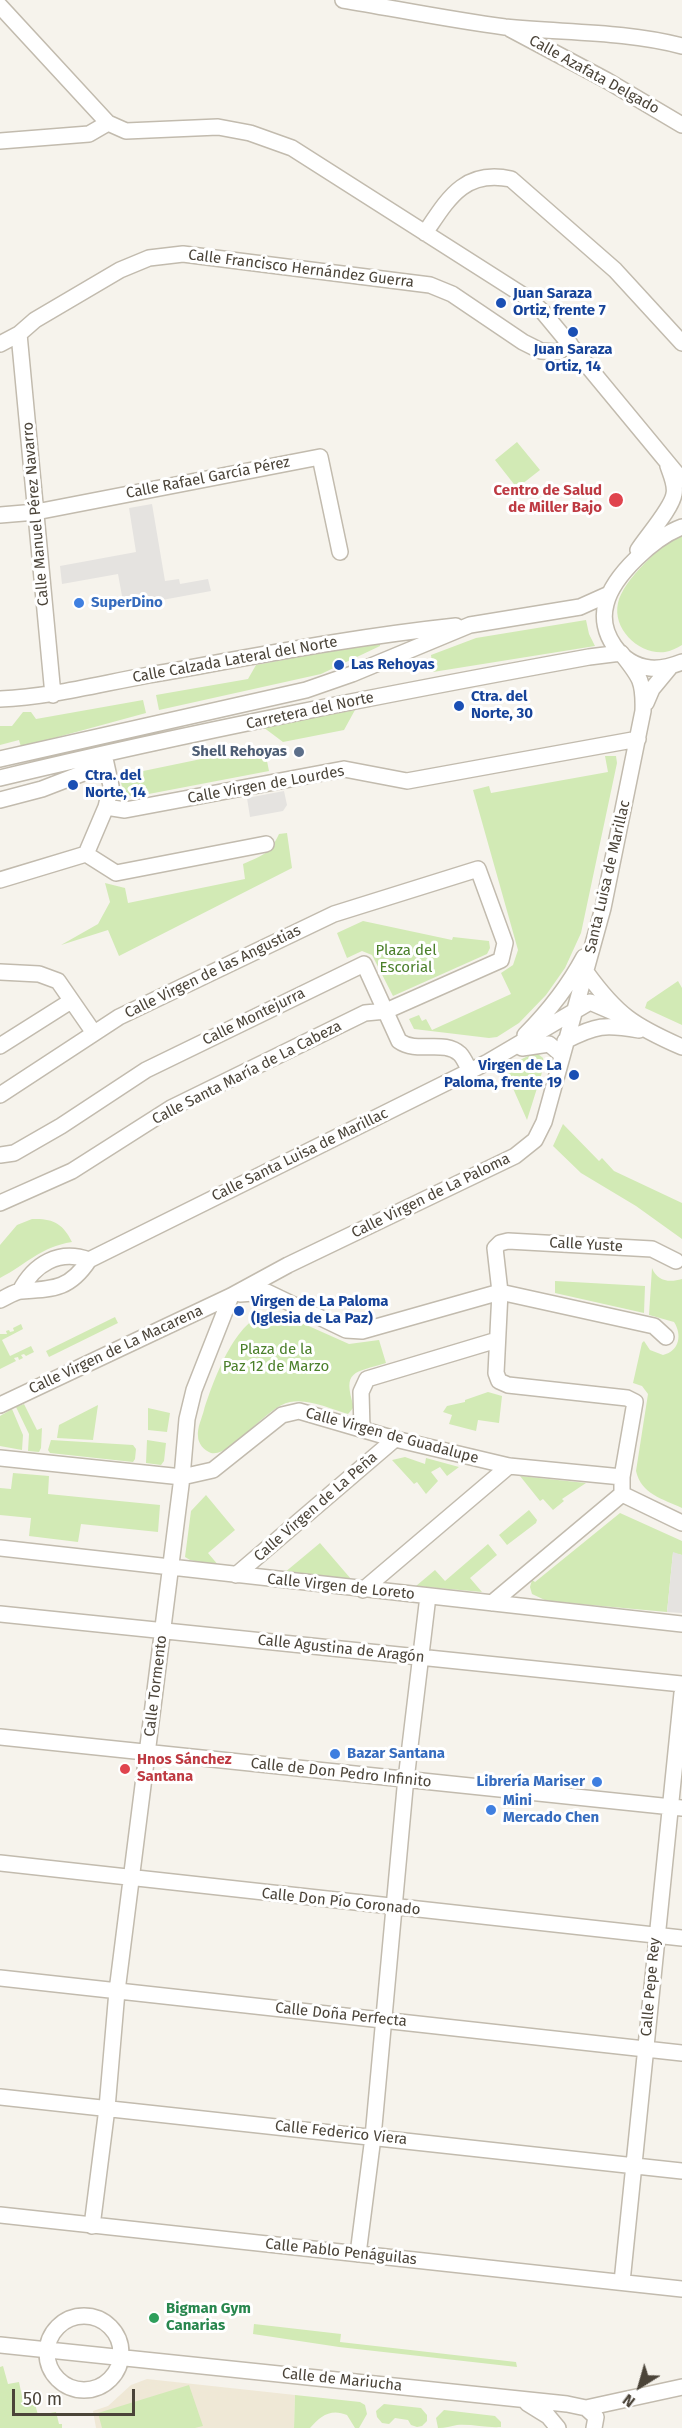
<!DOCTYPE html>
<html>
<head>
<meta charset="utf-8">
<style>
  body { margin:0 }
  #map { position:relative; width:682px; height:2428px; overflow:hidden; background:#f6f3ec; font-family:"Fira Sans",sans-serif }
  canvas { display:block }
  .north { position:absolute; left:610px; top:2356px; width:60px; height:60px; -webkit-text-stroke:4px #fff; paint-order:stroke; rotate:217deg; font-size:16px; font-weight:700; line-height:24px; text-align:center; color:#4b4439 }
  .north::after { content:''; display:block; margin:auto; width:21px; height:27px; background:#4b4439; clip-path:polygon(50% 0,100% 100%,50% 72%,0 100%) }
  .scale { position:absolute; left:12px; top:2389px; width:123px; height:27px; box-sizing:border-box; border:3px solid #4b4439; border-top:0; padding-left:8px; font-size:18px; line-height:21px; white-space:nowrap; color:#4b4439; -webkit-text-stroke:4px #fff; paint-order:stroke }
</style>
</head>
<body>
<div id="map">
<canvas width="682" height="2428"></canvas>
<div class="north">N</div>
<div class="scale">50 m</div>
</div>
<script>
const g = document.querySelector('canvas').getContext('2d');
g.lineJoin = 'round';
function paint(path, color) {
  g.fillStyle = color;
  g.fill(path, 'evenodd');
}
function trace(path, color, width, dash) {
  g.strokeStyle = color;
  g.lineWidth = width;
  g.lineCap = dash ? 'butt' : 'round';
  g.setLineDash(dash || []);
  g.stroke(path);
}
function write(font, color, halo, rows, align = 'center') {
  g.font = font + ' "Fira Sans",sans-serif';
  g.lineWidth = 6;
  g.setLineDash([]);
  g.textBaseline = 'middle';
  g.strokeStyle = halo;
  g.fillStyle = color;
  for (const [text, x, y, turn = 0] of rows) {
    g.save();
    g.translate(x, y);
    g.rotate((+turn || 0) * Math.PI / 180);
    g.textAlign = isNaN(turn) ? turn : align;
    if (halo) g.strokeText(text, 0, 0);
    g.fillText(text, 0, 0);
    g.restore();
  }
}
paint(new Path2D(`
  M147,2379L295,2395L294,2428H96L93,2411L108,2406L131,2385Z`), '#efe8d6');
paint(new Path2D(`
  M517,442L540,470L517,488L495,460Z
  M682,534V645C677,648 671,651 665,652C640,655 612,630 618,603C623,580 661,545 682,534Z
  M586,620L589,634L595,646L433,672L431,655L476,638Z
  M377,642L380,643V646L321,674L159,710L156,695L248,679L256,665Z
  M143,700L146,713L21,747L19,740L0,745V726H12L23,712H31L36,719Z
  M355,710L344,730L283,742L263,727Z
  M264,746L269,771L133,797L124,793L119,776Z
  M605,756H616L617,763L581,933L565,968L546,995L519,1023L497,1037L489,1038L414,1029L409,1019L419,1015L422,1021L426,1019L432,1030L511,994L501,973L513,965L518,950L473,790L489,786L491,793L608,772Z
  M287,833L292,868L119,956L108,930L61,945L98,924L110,902L105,883L125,888L128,903L245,879L243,864C263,855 269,855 279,834Z
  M363,921L452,940L453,937L489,941L490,948L487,954L393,996L372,955L362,951L347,958L337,933Z
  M678,981L682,988V1025L645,1008L647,1002Z
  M538,1054L543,1058L544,1066L527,1120L504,1068L530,1055Z
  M563,1124L599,1161L602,1158L614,1171L682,1203V1239L636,1206L581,1173L553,1146Z
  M32,1219C52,1218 63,1223 72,1242C40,1247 27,1264 0,1278V1245L17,1225Z
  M652,1268C657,1281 669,1283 682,1279V1508C663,1499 641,1494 636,1471L648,1394L642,1386L633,1383L642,1343L644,1341L650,1350L663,1355C680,1351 682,1334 674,1322L649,1315Z
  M555,1281L645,1286L644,1313L555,1293Z
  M275,1311L349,1344L379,1340L386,1363C354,1373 342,1370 354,1407L348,1414C331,1409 308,1398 290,1402C265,1407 231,1458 211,1453C204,1450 198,1444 198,1436C197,1428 202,1418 204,1410C214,1379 237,1313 275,1311Z
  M115,1317L118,1323L49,1357L46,1351Z
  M21,1324L23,1329L2,1340L10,1356L31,1346L34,1352L26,1356L24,1354L21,1355L23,1358L19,1360L18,1357L14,1358L16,1361L0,1369V1334H7L6,1331L9,1330L10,1332L14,1331L13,1328Z
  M488,1392L502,1396L499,1423L478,1420L476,1431L449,1424L452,1415L443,1412L447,1406L465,1402V1400Z
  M24,1404L37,1430L42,1428L41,1448L39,1452L28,1451L29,1434L16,1407Z
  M98,1405L93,1440L57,1438L59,1425Z
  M148,1408L170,1413L167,1432L148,1430Z
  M12,1409L23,1435L22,1450L0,1446V1416Z
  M51,1440L133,1445L136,1449L135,1459L133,1462L50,1453L48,1450Z
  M147,1440L166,1443L164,1461L161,1465L146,1463Z
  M405,1457L425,1464L426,1458L459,1467L447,1476L440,1467L431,1472L438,1481L426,1494L417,1482L414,1484L392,1460Z
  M13,1473L49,1476L48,1494L160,1505L158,1532L81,1524L78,1542L29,1536L31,1518L0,1515V1488L11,1489Z
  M520,1476L586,1483L562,1499L564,1501L553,1510L543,1499L540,1501Z
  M206,1495L235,1530L208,1553L219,1566L190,1560L185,1557L191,1511Z
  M529,1510L537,1520L536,1523L507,1545L499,1535Z
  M620,1513L682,1541V1555L673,1553L667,1612L547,1601L532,1594L530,1587L532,1580L535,1582Z
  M320,1543L351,1579L284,1573Z
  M488,1544L497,1555L470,1578L482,1592L416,1586L435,1570L445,1581Z
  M254,2324L341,2334L340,2342L516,2362L517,2367L339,2347L253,2334Z
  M3,2366L8,2384L19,2382L24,2406L35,2404L38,2415L56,2412L59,2424H62V2428H0V2367Z
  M189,2385L203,2426L195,2428H102L98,2413Z
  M295,2395L360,2402L365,2405L367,2414L359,2428H355L347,2415C331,2408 320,2416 310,2428H294Z
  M384,2404L421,2408L427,2415V2421L422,2426L417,2427L411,2425L408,2420L395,2418L389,2424L382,2423L377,2417L376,2411Z
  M444,2410L495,2416L501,2422V2427C487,2428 472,2424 457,2425C451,2426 445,2428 438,2428L436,2418Z`), '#d2eab5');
paint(new Path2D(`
  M152,504L165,581L179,579L180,584L208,579L211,591L124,607L118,574L62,584L60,566L136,552L129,508Z
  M284,791L287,805L283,811L250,817L247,798Z
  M673,1552L682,1555V1613L667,1612Z`), '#e5e3e0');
const minor = new Path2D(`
  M343,0C397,9 451,20 505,27C564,33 625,31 682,46
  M0,6L108,123L126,131L218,127L250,133L292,148L529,299L543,312L682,480
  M510,29L606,80L682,125
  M0,141L89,134L108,123
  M425,233C448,199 464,169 511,179L615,270L682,343
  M19,334L53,695
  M0,344L19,334L35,320L120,270L149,258L183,254L430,285L452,294L523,342L541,351L558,352L570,344
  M0,515L36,512L320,457L340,552
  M682,527C655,537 613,575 606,604C598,633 621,665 650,668C661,669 672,666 682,662
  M638,550C647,536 672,508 674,494C676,485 671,475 668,466
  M0,699C51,697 99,684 149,675C251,657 352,637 456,626
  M646,703L652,689L671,666
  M0,759L306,690L352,674L470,625L580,607L609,594
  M0,778C195,731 392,693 589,657L621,653
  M0,800L42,789L86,772L104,754
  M106,807L125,810L344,769L407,781L638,739
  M86,854L106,807L111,786L104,754
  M0,880L86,854L116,873L266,844
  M0,972L39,974L58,981L94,1033
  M586,972C617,1015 634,1026 682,1047
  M525,1035C549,1011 568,987 584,957
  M565,1041C596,1025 605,1024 639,1030
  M0,1046L71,1001
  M522,1048L549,1044L562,1055
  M0,1095L119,1017L334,914L478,869L505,943L501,960L386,1011L365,1013L171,1108L72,1171L0,1203
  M0,1155L14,1153L61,1126L146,1070L364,964L399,1041C417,1054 444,1039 460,1054C464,1058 467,1066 470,1071
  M20,1291C34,1264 59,1249 89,1260
  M240,1294L267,1292L346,1330L362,1331L500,1292L654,1326L666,1337
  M0,1300C7,1297 15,1291 22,1291C54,1289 70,1289 89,1260L488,1062L590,1002L627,1018
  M0,1405L231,1296L288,1265L515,1156L535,1140L544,1122L603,908L643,711C644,681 640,677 621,653
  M362,1429L361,1392L367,1379L497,1340
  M0,1458L182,1477L213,1470L282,1415L299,1411L395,1439L509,1466L622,1477
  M622,1494L682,1523
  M0,1548L682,1624
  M236,1575L395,1439
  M363,1590L509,1466
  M492,1603L622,1494V1477L635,1402L627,1398L508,1385L499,1381L496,1373L500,1292L495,1248L500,1243L508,1241L652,1249L676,1261
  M0,1614L682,1684
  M0,1737L682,1808
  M0,1863L682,1938
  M0,1978L682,2053
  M0,2097L682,2171
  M0,2215L682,2289
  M92,2226L107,2108L117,1991L182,1477L187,1419L194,1390L231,1296
  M358,2254L373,2137L405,1788L428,1596
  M622,2282L682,1693
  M47 2353a37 37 0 1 1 74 0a37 37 0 1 1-74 0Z
  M0,2345L567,2404L586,2408L682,2387
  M527,2403L548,2416L558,2428
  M586,2408L596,2417L594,2428`);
trace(minor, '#c2bbae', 18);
trace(minor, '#fff', 15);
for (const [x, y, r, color] of [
  [501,303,6,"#1a4fb4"],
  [573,332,6,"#1a4fb4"],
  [616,500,8,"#e0444e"],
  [79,603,6,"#3f7fe0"],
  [339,665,6,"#1a4fb4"],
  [459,706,6,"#1a4fb4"],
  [299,752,6,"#5c6f8a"],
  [73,785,6,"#1a4fb4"],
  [574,1075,6,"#1a4fb4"],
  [239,1311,6,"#1a4fb4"],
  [335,1754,6,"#3f7fe0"],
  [125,1769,6,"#e0444e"],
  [597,1782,6,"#3f7fe0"],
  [491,1810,6,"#3f7fe0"],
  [154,2318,6,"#2e9e5b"]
]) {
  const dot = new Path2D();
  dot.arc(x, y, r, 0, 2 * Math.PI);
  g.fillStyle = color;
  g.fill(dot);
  trace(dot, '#fff', 2);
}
write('15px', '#4b4439', '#fff', [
  ["Calle Azafata Delgado",594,75,29],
  ["Calle Francisco Hernández Guerra",301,269,7],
  ["Calle Rafael García Pérez",208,478,-11],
  ["Calle Manuel Pérez Navarro",36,514,-95],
  ["Calle Calzada Lateral del Norte",235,660,-10],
  ["Carretera del Norte",310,711,-12],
  ["Calle Virgen de Lourdes",266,785,-10],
  ["Santa Luisa de Marillac",608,877,-77],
  ["Calle Virgen de las Angustias",213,972,-26],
  ["Calle Montejurra",254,1017,-26],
  ["Calle Santa María de La Cabeza",247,1073,-27],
  ["Calle Santa Luisa de Marillac",300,1155,-26],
  ["Calle Virgen de La Paloma",431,1196,-26],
  ["Calle Yuste",586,1245,3],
  ["Calle Virgen de La Macarena",116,1350,-25],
  ["Calle Virgen de Guadalupe",392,1436,15],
  ["Calle Virgen de La Peña",316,1507,-41],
  ["Calle Virgen de Loreto",341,1587,6],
  ["Calle Agustina de Aragón",341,1649,6],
  ["Calle Tormento",156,1686,-83],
  ["Calle de Don Pedro Infinito",341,1773,6],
  ["Calle Don Pío Coronado",341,1902,6],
  ["Calle Pepe Rey",651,1987,-85],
  ["Calle Doña Perfecta",341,2015,6],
  ["Calle Federico Viera",341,2133,6],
  ["Calle Pablo Penáguilas",341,2252,6],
  ["Calle de Mariucha",342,2380,6]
]);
write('bold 15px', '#164399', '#fff', [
  ["Juan Saraza",513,294],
  ["Ortiz, frente 7",513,311],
  ["Juan Saraza",573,350,"center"],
  ["Ortiz, 14",573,367,"center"],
  ["Las Rehoyas",351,665],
  ["Ctra. del",471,697],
  ["Norte, 30",471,714],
  ["Ctra. del",85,776],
  ["Norte, 14",85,793],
  ["Virgen de La",562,1066,"right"],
  ["Paloma, frente 19",562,1083,"right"],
  ["Virgen de La Paloma",251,1302],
  ["(Iglesia de La Paz)",251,1319]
], 'left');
write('bold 15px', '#be3a42', '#fff', [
  ["Centro de Salud",602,491],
  ["de Miller Bajo",602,508],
  ["Hnos Sánchez",137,1760,"left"],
  ["Santana",137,1777,"left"]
], 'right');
write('bold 15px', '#366cbe', '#fff', [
  ["SuperDino",91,603],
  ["Bazar Santana",347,1754],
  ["Librería Mariser",585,1782,"right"],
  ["Mini",503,1801],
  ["Mercado Chen",503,1818]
], 'left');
write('bold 15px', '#4e5e75', '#fff', [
  ["Shell Rehoyas",287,752]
], 'right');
write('15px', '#4a7f2a', '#fff', [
  ["Plaza del",406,951],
  ["Escorial",406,968],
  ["Plaza de la",276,1350],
  ["Paz 12 de Marzo",276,1367]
]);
write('bold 15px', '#27864d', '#fff', [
  ["Bigman Gym",166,2309],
  ["Canarias",166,2326]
], 'left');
</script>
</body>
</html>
